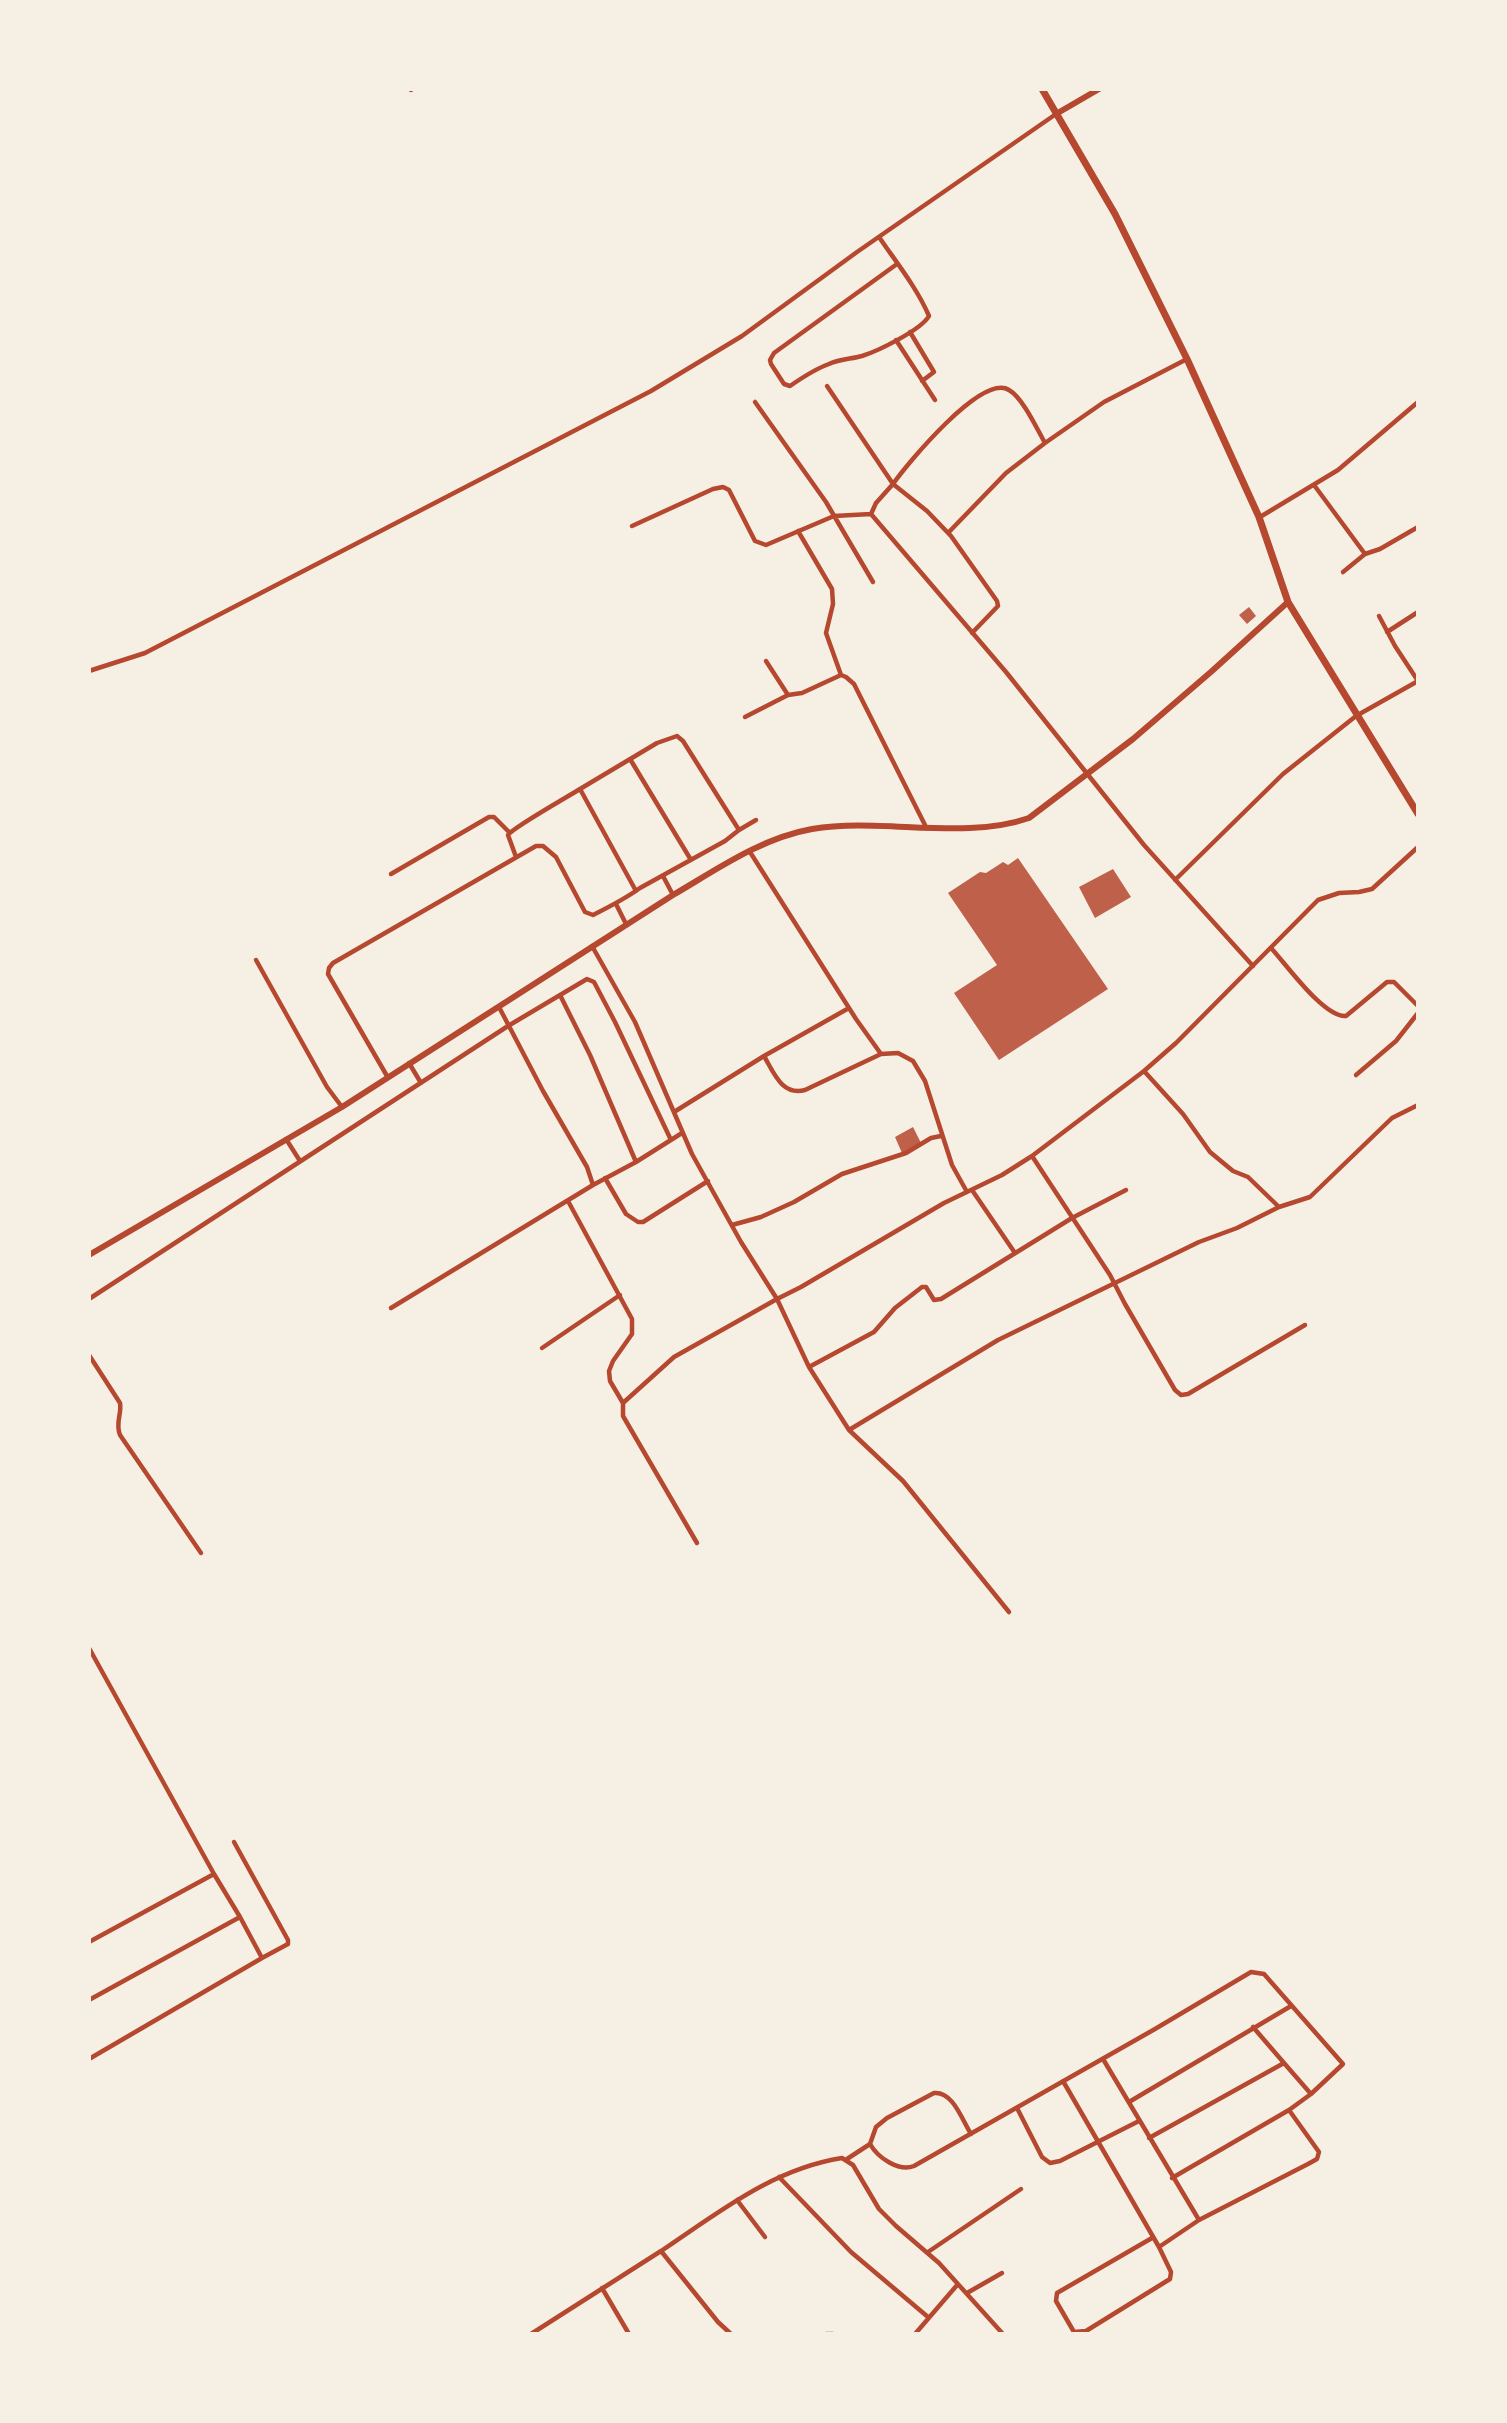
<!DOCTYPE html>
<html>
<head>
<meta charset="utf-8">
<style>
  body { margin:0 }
  #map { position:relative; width:1507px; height:2423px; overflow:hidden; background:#f6efe4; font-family:Montserrat,sans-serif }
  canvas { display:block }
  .frame { position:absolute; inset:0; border:91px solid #f6efe4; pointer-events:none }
</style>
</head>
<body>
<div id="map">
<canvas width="1507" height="2423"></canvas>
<div class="frame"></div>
</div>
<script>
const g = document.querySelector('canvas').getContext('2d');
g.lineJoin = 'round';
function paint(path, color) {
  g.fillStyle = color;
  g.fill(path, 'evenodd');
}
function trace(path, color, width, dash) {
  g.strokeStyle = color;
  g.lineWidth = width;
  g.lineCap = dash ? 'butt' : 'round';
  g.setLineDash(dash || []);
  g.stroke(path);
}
paint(new Path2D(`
  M1249,607L1256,616L1247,624L1239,615Z
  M1018,858L1108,989L999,1060L954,993L997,965L948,893L980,872L986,873L1003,862L1008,865Z
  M1113,869L1131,897L1095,918L1079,887Z
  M913,1127L921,1143L902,1153L895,1137Z`), '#bf614a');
trace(new Path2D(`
  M411,89V90
  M879,237C896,262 917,288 929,316C921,330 878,351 862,356C851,359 840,359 829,364C815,369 803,377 790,386L784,384L771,364L770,360L774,353L897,264
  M910,332L934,372L922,381
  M896,340L935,400
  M827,386L893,484C908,463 982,373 1009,390C1023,398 1037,429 1045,443L1104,402L1187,359
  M755,402L826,502L873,582
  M1314,485L1365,554L1380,549L1418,527
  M871,514L876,503L893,484L927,511L951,536L997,601L998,606L972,633
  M1260,517L1338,470L1418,402
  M632,526L713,489L723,487L729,490L755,541L766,545L834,516L871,514L1006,672L1144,845L1253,966
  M798,531L832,589L833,604L826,633L841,675
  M948,533L1006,473L1045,443
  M1343,572L1365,554
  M1379,616L1395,646L1418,681
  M1387,632L1418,612
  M766,661L788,695L802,693L841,675L846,677L854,684L926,827
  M89,671L145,653L651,391L742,336L857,252L1056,114
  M745,717L788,695
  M630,759L691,860
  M739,830L756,820
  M750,852L856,1019L881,1054L898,1053L913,1061L925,1081L952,1165L967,1192
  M516,857L508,835C512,828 569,796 580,789
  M391,874L489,817H494L509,832
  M663,876L673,895
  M1175,880L1283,774L1356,716L1418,681
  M616,904L626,924
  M592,946L635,1022L692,1154L741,1242L777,1299L674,1357L623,1403V1416L697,1543
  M1271,948C1286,964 1324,1018 1346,1016L1387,982H1394L1418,1006
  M256,960L327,1087L342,1107
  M560,995L590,1055L636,1162L593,1185
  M764,1056C774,1073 782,1096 805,1090L881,1054
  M409,1063L421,1083
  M1144,1071L1183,1114L1210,1152L1233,1171L1248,1177L1279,1207
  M1356,1075L1396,1041L1418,1013
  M387,1076L328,974L329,968L333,963L536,846H543L556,857L585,912L593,915C609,907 625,899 640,888L725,841L739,830L683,741L677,736L657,743L580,789L636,891
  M674,1112L764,1056L849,1008
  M286,1139L300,1161
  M1032,1156L1110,1275L1125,1304L1175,1390L1181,1395L1188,1394L1305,1325
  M636,1162L682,1133
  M605,1178L626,1214L638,1222H643L708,1181
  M972,1190L1015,1253
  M568,1201L632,1319V1334L613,1361L609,1371L610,1381L623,1403
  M732,1225L761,1217L794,1202L842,1174L906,1153L931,1138L941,1136
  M89,1299L508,1026L587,979L594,982L615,1022L671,1140
  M391,1308L593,1185L587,1167L543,1091L499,1007
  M542,1348L620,1295
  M89,1355L120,1403C122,1414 115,1423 120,1435L201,1553
  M809,1367L874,1332L895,1308L922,1287H926L934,1300L941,1299L1072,1218L1126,1190
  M849,1430L998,1340L1199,1242L1237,1228L1279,1207L1310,1197L1392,1118L1418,1105
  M1009,1612L903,1481L849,1430L809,1367L777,1299L801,1287L944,1203L1002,1175L1032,1156L1144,1071L1176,1043L1318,900L1339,893L1359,892L1372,889L1418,847
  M89,1648L214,1874
  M234,1842L288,1940V1944L262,1958
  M89,1942L214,1874L240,1917
  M89,2000L240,1917L262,1958L89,2059
  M1253,2027L1284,2063
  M1103,2059L1199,2220L1308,2164L1317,2159L1319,2152L1289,2110L1172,2178
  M1063,2081L1159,2247L1199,2220
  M1129,2102L1291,2006
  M1017,2108L1042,2157L1050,2163L1060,2161L1139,2121
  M1149,2138L1284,2063L1311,2094
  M870,2144C878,2158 899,2172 914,2166L1155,2029L1251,1972L1264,1974L1343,2064L1311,2094L1289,2110
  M847,2159L870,2144L876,2127L887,2118L934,2093C953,2091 962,2120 971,2134
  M779,2177L851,2252L928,2317
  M737,2200L765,2237
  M1152,2238L1057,2293L1056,2301L1074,2332L1086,2331L1170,2279L1171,2272L1159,2247
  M661,2251C718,2213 772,2169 842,2158L853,2165L879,2209L896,2226L939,2263L1003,2334
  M928,2252L1021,2189
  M602,2288L629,2334
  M967,2293L1002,2273
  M531,2334L661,2251L718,2322L731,2334
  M826,2334H833
  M915,2334L958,2284`), '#b5482f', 4.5);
trace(new Path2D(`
  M1056,114L1099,89
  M89,1255L342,1107L673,895C716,870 761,838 812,829C880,817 963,841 1029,818L1133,739L1212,671L1288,602`), '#b5482f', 6);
trace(new Path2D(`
  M1042,89L1115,214L1187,359L1259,517L1288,602L1418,814`), '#b5482f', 7);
</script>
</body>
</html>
